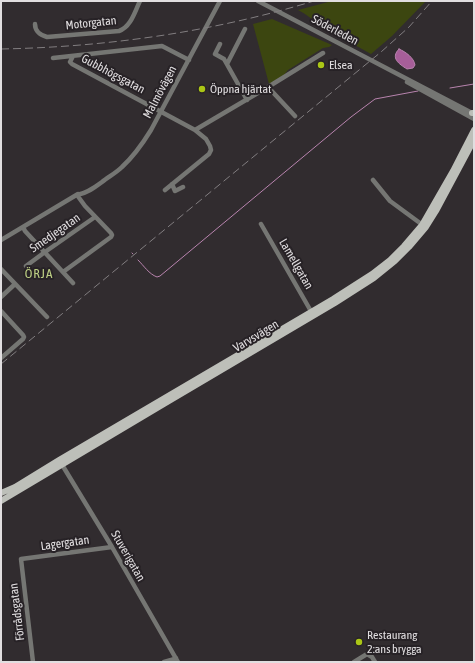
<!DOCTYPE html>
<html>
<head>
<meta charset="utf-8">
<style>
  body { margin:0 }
  #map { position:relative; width:475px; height:663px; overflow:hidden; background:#312c2f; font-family:"Asap Condensed",sans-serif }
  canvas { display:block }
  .frame { position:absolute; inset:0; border:2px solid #e1dee0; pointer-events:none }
</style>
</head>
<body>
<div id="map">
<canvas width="475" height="663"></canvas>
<div class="frame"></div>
</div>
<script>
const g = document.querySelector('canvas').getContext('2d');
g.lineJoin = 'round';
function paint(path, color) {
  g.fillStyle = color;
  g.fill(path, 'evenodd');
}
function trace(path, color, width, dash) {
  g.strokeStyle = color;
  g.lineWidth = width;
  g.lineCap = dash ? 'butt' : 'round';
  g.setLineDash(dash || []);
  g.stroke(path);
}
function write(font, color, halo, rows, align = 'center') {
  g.font = font + ' "Asap Condensed",sans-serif';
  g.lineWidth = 4;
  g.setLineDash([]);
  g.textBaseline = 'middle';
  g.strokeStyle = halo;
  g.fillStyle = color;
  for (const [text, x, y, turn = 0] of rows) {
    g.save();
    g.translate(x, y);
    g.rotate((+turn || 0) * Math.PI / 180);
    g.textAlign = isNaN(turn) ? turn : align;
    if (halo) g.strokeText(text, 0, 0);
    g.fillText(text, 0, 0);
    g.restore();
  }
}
paint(new Path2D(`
  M332,1H426L392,36L371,54C355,45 338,36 321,26C313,20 306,14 298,10Z
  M272,19L332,45L329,47L323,48L288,70L283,76L269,84L253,24Z`), '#3c4610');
const water = new Path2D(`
  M399,49C406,52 414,58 415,65L413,68L407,69C399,64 390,58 399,49Z`);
paint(water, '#a75e99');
trace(water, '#b884ae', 1);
trace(new Path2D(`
  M450,88L474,84
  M132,253L133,254
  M138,260C144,266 149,274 157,277L160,276L351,117L375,99L418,91`), '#b884ae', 1);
trace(new Path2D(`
  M258,1L474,114
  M35,24C35,32 40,35 47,37L119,31C131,27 135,11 140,1
  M220,44L215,54L224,59L247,100
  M73,56L70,62L72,64L195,130L268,87L323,53
  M53,58L162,46L189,60
  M227,64L245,29
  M407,82L474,119
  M268,87L295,116
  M373,180L390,201L424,226
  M172,184L175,191L183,187
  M165,190L209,154L211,150L210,146L206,139L195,130
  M77,195C87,193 94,188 102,182C108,177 116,173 122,167C134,156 143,143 151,130L220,1
  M261,224L312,313
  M23,227L25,231L73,283
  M1,240L78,194
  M26,266L45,252L95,217
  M1,269L47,317
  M63,272L111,237L112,235L111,233L85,206L77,195
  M1,297L15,284
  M1,311L23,335L24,337L23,339L1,358
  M61,463L112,547L178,662
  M33,662L21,559L112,547
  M164,662L171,660L176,658
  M354,662L367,654L372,657L375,662`), '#757673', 4.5);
trace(new Path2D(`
  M472,113H474
  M1,493L15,487L59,460L333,299L372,274L390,260L404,246L422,225L453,171L474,130
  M1,501L164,404L335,303L374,278L395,261L409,247L426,227L436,211L474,140`), '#bdbfb9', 6);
trace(new Path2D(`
  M1,49C107,47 212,32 314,1
  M1,364L381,52L409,27L432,1`), '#827e80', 1, [8, 4]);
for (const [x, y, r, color] of [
  [321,65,4,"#abc616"],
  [202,89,4,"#abc616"],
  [359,642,4,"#abc616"]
]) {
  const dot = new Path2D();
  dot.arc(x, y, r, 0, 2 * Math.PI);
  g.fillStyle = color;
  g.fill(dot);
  trace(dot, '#272226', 1.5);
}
write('12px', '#e1dee0', '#272226', [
  ["Motorgatan",91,23,-6],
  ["Söderleden",335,30,28],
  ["Gubbhögsgatan",113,74,28],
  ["Malmövägen",160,92,-62],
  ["Smedjegatan",55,233,-35],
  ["Lamellgatan",296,264,60],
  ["Varvsvägen",256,336,-31],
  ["Lagergatan",65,543,-8],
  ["Stuverigatan",128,556,60],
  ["Förrådsgatan",17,612,-97]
]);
write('12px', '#e1dee0', '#272226', [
  ["Elsea",329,65],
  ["Öppna hjärtat",210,89],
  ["Restaurang",367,635],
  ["2:ans brygga",367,649]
], 'left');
g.letterSpacing = '1px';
write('13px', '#bed084', '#272226', [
  ["ÖRJA",39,274]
]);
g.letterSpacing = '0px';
</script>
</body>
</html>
